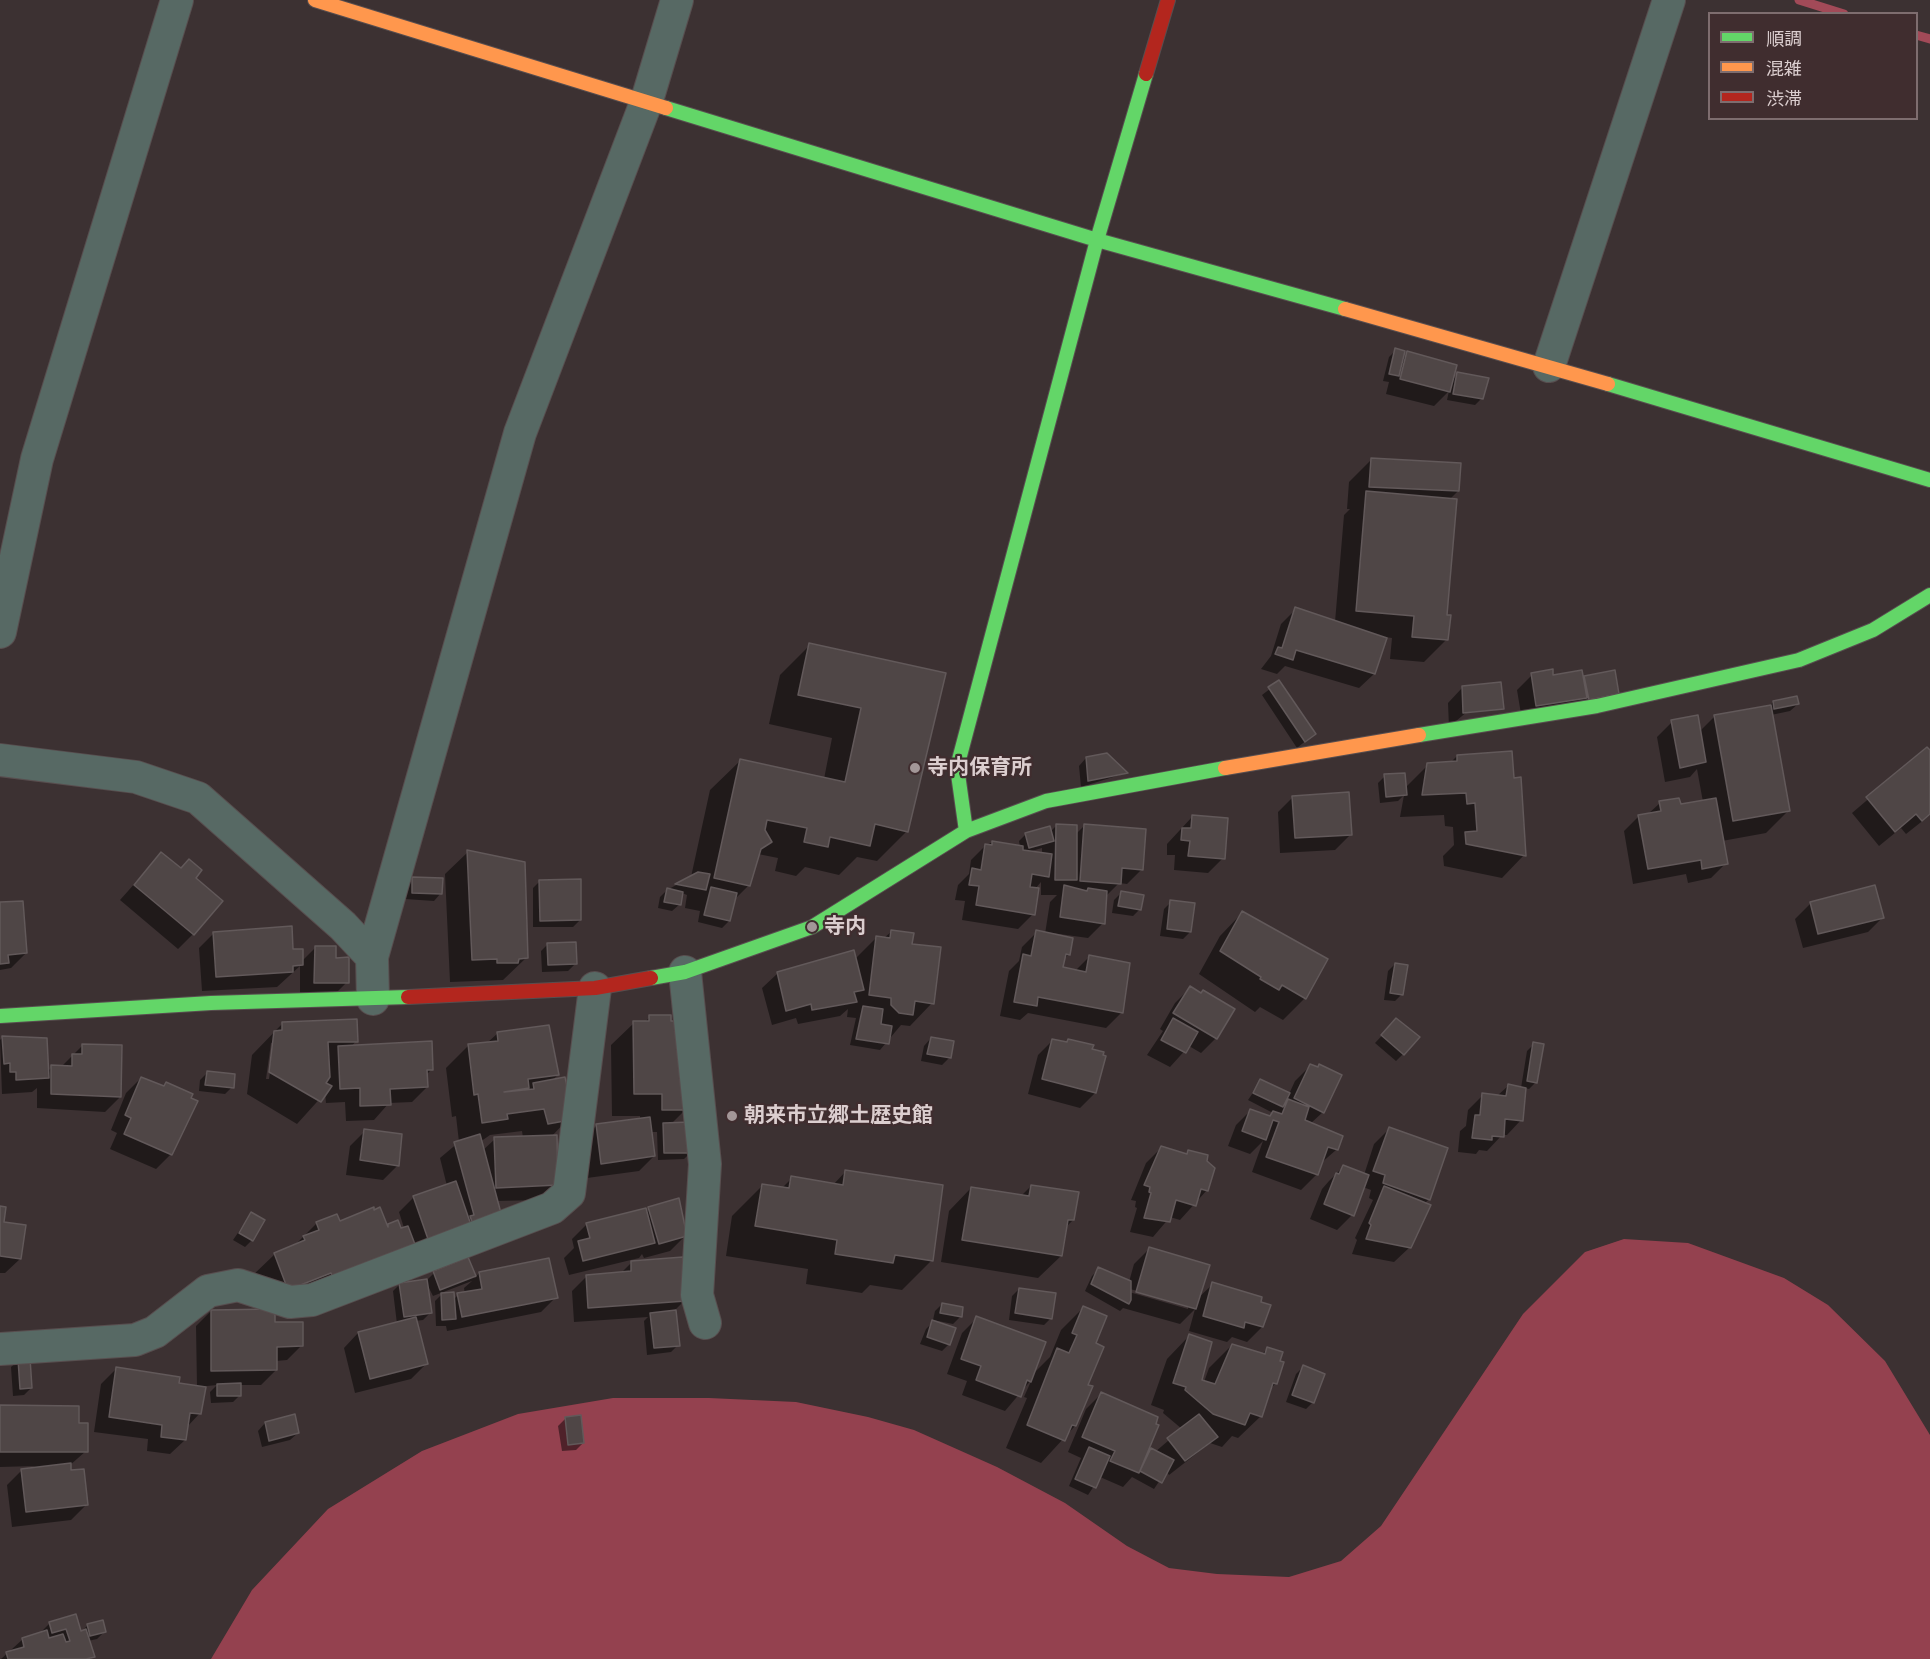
<!DOCTYPE html>
<html>
<head>
<meta charset="utf-8">
<style>
  body { margin:0 }
  #map { position:relative; width:1930px; height:1659px; overflow:hidden; background:#3c3132; font-family:"Noto Serif","Noto Sans JP",serif }
  canvas { display:block }
  .legend { position:absolute; left:1708px; top:12px; width:210px; height:108px; box-sizing:border-box; background:#402d2f; border:2px solid #7e6d6f; margin:0; padding:8px 10px; list-style:none; font-size:18px; color:#dbcecf }
  .legend li { display:flex; align-items:center; gap:12px; height:30px }
  .legend b { width:30px; border:2px solid #7e6d6f }
</style>
</head>
<body>
<div id="map">
<canvas width="1930" height="1659"></canvas>
<ul class="legend">
<li><b style="height:8px;background:#63d668"></b>順調</li>
<li><b style="height:8px;background:#ff974d"></b>混雑</li>
<li><b style="height:8px;background:#b3261e"></b>渋滞</li>
</ul>
</div>
<script>
const g = document.querySelector('canvas').getContext('2d');
g.lineJoin = 'round';
function paint(path, color) {
  g.fillStyle = color;
  g.fill(path, 'evenodd');
}
function trace(path, color, width, dash) {
  g.strokeStyle = color;
  g.lineWidth = width;
  g.lineCap = dash ? 'butt' : 'round';
  g.setLineDash(dash || []);
  g.stroke(path);
}
function write(font, color, halo, rows, align = 'center') {
  g.font = font + ' "Noto Serif","Noto Sans JP",serif';
  g.lineWidth = 4.5;
  g.setLineDash([]);
  g.textBaseline = 'middle';
  g.strokeStyle = halo;
  g.fillStyle = color;
  for (const [text, x, y, turn = 0] of rows) {
    g.save();
    g.translate(x, y);
    g.rotate((+turn || 0) * Math.PI / 180);
    g.textAlign = isNaN(turn) ? turn : align;
    if (halo) g.strokeText(text, 0, 0);
    g.fillText(text, 0, 0);
    g.restore();
  }
}
paint(new Path2D(`
  M1624,1239L1688,1243L1784,1278L1828,1305L1885,1361L1930,1435V1659H211L252,1590L328,1509L422,1451L518,1414L613,1398H709L796,1402L868,1417L914,1430L997,1467L1065,1503L1127,1546L1169,1568L1217,1574L1289,1577L1341,1561L1381,1526L1523,1314L1585,1252Z`), '#94414f');
paint(new Path2D(`
  M1396,350L1401,360L1408,353L1452,380L1458,374L1482,398L1475,405L1447,400L1449,391L1434,406L1386,394L1389,382L1383,381L1389,357Z
  M1371,460L1458,491L1449,500L1447,639L1424,662L1390,659L1392,638L1385,637L1374,674L1359,688L1285,666L1277,674L1261,669L1271,656L1281,624L1296,609L1335,622L1344,515L1350,509H1347L1349,482Z
  M810,645L944,674L907,831L877,861L857,857L839,875L805,867L796,876L775,871L778,858L758,854L749,885L734,900L729,921L722,928L698,922L700,911L685,908L687,895L682,893L680,904L672,911L658,908L660,897L667,890L691,877L710,790L740,761L824,779L832,738L769,724L780,675Z
  M1532,675L1582,680L1585,678L1617,694L1522,720L1517,690Z
  M1279,682L1314,734L1297,748L1262,695Z
  M1500,684L1449,727L1448,703L1462,688Z
  M1773,702L1798,704L1790,711L1771,715L1789,810L1766,833L1722,841L1726,863L1711,878L1688,883L1686,874L1633,884L1624,831L1639,816L1648,814L1660,803L1679,806L1703,802L1697,769L1690,777L1665,782L1657,737L1672,722L1699,732L1714,717L1769,707Z
  M1927,749L1930,753V815L1906,834L1901,828L1879,846L1852,813Z
  M1457,756L1524,855L1502,878L1444,866L1443,856L1454,845L1453,827L1445,826L1444,815L1400,817L1404,795L1398,801L1380,803L1378,783L1385,776L1405,788L1428,765L1450,763Z
  M1086,758L1126,773L1081,787L1079,766Z
  M1293,797L1350,835L1335,850L1280,853L1278,812Z
  M1192,817L1223,858L1208,873L1174,870L1175,855H1167V844Z
  M1057,825L1076,834L1084,826L1142,869L1127,884L1119,883L1105,897L1103,923L1088,938L1052,933V935L1072,939L1068,955L1063,960L1061,968L1075,971L1090,956L1121,1013L1106,1028L1028,1013L1020,1020L1000,1016L1009,971L1019,961L1022,947L1037,932L1045,934L1050,902L1057,895H1041V882L1035,889L1033,914L1018,929L962,920L965,901L955,900L958,885L969,874L971,860L986,845L993,842L1020,847L1019,841L1026,834L1050,832ZM1042,848V854L1028,852Z
  M468,852L526,958L503,980L450,982L445,874Z
  M161,854L193,878V934L178,949L120,900Z
  M413,878L441,893L434,901L405,899L406,885Z
  M540,881L580,920L573,927H533V888Z
  M1874,887L1883,917L1868,932L1803,948L1795,919L1810,904Z
  M1121,893L1140,909L1133,916L1112,913L1114,900Z
  M1171,902L1190,932L1183,939L1160,936L1164,909Z
  M0,904L26,953L11,968L0,970Z
  M1242,913L1305,998L1283,1020L1260,1007L1255,1012L1199,974L1220,936Z
  M891,932L911,945L932,1003L910,1026L901,1025L880,1050L850,1045L856,1018L847,1017L848,1009L840,1016L798,1024L796,1018L772,1025L762,988L777,974L854,960L877,937L884,938Z
  M214,933L292,951L302,961L315,948L335,959L347,982L332,997L300,998V966L277,987L202,991L199,948Z
  M548,944L575,964L568,971L542,972L541,951Z
  M1395,964L1402,994L1395,1001L1384,1000L1388,971Z
  M1190,988L1233,1010L1216,1038L1201,1053L1189,1046L1170,1067L1147,1055L1163,1031L1160,1029L1175,1003Z
  M650,1017L686,1109L671,1124L691,1152L684,1159L658,1160L657,1132H651L654,1156L639,1171L587,1178L582,1140L597,1125L640,1119V1116H612L611,1045L634,1023H644Z
  M282,1024L356,1041L351,1047L432,1069L426,1075L427,1087L412,1102L389,1103L374,1120L346,1121L345,1102L326,1103L325,1093L297,1124L247,1094L252,1055ZM271,1043H274L269,1079H266Z
  M1390,1027L1403,1054L1396,1061L1375,1043Z
  M498,1033L558,1075L551,1081L568,1119L551,1137L556,1185L541,1200L496,1201L500,1217L273,1308V1323L302,1345L287,1360L276,1361V1370L261,1385H239L240,1395L233,1402L211,1403L210,1392L217,1385L197,1387L196,1326L211,1311H266L252,1276L275,1254L294,1246L317,1223L404,1228L399,1212L414,1197L447,1186L440,1158L459,1142L456,1116L452,1117L446,1068L468,1046L487,1043ZM522,1131L523,1138L495,1139L482,1151L480,1142L490,1135Z
  M3,1037L47,1072L52,1067H61L83,1045L120,1097L105,1112L37,1108V1088L32,1092L2,1094L0,1040Z
  M931,1038L949,1058L942,1065L921,1061L924,1046Z
  M1053,1040L1065,1044L1069,1040L1095,1093L1080,1108L1028,1094L1038,1055Z
  M1534,1044L1536,1082L1529,1089L1525,1088L1521,1120L1507,1135H1502L1487,1151L1479,1150L1476,1154L1458,1152L1460,1131L1466,1126L1468,1110L1483,1095L1497,1096L1508,1086L1521,1088L1527,1051Z
  M1310,1066L1323,1112L1310,1124L1341,1137L1336,1150L1320,1164L1316,1175L1301,1190L1252,1172L1263,1141L1250,1154L1228,1146L1236,1125L1251,1110L1268,1117L1273,1113L1248,1100L1261,1081L1289,1094L1295,1081Z
  M207,1073L232,1087L225,1094L199,1091L200,1080Z
  M141,1078L171,1154L156,1169L110,1149L117,1133L111,1130L126,1093Z
  M1389,1129L1429,1199L1424,1204L1410,1247L1394,1262L1352,1254L1357,1240L1355,1238L1373,1200L1369,1198L1371,1190L1363,1187L1352,1215L1337,1230L1310,1219L1322,1189L1329,1181L1344,1166L1364,1175L1374,1144Z
  M365,1131L398,1165L383,1180L346,1175L350,1146Z
  M1161,1148L1185,1155L1188,1151L1207,1190L1180,1220L1170,1217L1153,1237L1130,1232L1137,1208L1135,1207L1136,1201L1131,1200L1146,1163Z
  M846,1171L932,1260L902,1290L870,1285L862,1293L806,1284L808,1269L726,1256L732,1216L762,1186L781,1189L792,1178L833,1185Z
  M1031,1186L1073,1220L1066,1227L1061,1256L1038,1278L941,1262L949,1211L971,1188L1021,1196Z
  M0,1208L2,1223L20,1259L5,1273H0Z
  M649,1209L685,1236L670,1251L644,1258L642,1254L639,1258L569,1275L564,1258L574,1248L572,1239L587,1224L646,1212Z
  M251,1214L252,1240L245,1247L233,1240Z
  M1149,1249L1198,1298L1213,1284L1262,1327L1247,1342L1232,1337L1227,1342L1189,1331L1195,1309L1180,1324L1123,1308L1120,1311L1085,1291L1092,1276L1099,1269L1129,1282L1134,1264ZM1130,1289L1188,1305V1309L1129,1292Z
  M467,1259L475,1278L479,1273L556,1297L541,1312L447,1331L446,1326H436L435,1301L442,1294L453,1300L458,1295L465,1294L464,1288L472,1281L433,1296L426,1282L430,1313L423,1320L415,1321L426,1364L411,1379L355,1393L344,1348L358,1333L397,1324L393,1291L400,1284L427,1280L434,1273Z
  M631,1263L684,1301L675,1310L678,1345L671,1352L647,1355L644,1321L648,1317L574,1322L572,1291L587,1276L620,1274Z
  M1019,1289L1051,1318L1044,1325L1009,1320L1012,1296Z
  M942,1304L960,1317L953,1324L933,1320L935,1311Z
  M1083,1308L1094,1344L1075,1426L1041,1463L1006,1448L1027,1398L1024,1397L1032,1379L1005,1411L962,1395L967,1381L947,1374L962,1333L977,1318L1032,1375L1050,1357L1061,1330Z
  M933,1322L949,1344L942,1351L920,1344L926,1329Z
  M1189,1336L1200,1381L1204,1382L1209,1368L1232,1345L1261,1355L1267,1349L1275,1384L1269,1390L1261,1416L1238,1438L1232,1436L1222,1447L1210,1443L1169,1475L1166,1471L1154,1489L1132,1477L1123,1487L1100,1477L1088,1495L1069,1486L1081,1458L1068,1452L1086,1409L1101,1394L1143,1458L1151,1450L1155,1452L1182,1429L1163,1413L1164,1410L1151,1405L1167,1359Z
  M19,1360L31,1388L24,1395L13,1396L11,1367Z
  M1303,1367L1313,1402L1306,1409L1286,1402L1296,1374Z
  M116,1369L200,1413L187,1427L185,1440L170,1454L147,1451L148,1439L94,1432L101,1384Z
  M0,1407L77,1425L86,1451L69,1466L70,1472L86,1505L71,1520L12,1527L7,1485L22,1470L35,1466L0,1467Z
  M565,1419L583,1443L576,1450L562,1451L558,1426Z
  M265,1423L298,1433L290,1440L262,1447L258,1431Z
  M50,1623L80,1633L88,1625L104,1632L97,1639L88,1641L93,1656L90,1659H1L23,1639L39,1634Z`), '#0007');
trace(new Path2D(`
  M1799,0L1844,14
  M1916,35L1930,39`), '#a24a58', 9);
const building = new Path2D(`
  M1395,348L1405,351L1399,376L1389,374Z
  M1407,351L1457,365L1450,392L1400,379Z
  M1457,372L1489,378L1483,399L1453,394Z
  M1371,458L1461,463L1459,491L1369,487Z
  M1366,491L1457,499L1447,615H1451L1448,640L1412,637L1414,616L1356,611Z
  M1295,607L1387,638L1375,674L1296,650L1293,660L1275,654L1278,647L1282,648Z
  M809,643L946,673L908,832L875,824L870,846L830,837L828,847L804,842L807,828L767,820L765,830L772,842L761,849L750,886L714,878L740,759L845,782L861,708L798,695Z
  M1553,669V675L1582,670L1587,698L1536,706L1531,673Z
  M1615,670L1619,694L1589,700L1584,676Z
  M1279,680L1316,734L1305,742L1268,687Z
  M1501,682L1504,709L1463,713L1462,686Z
  M1797,696L1799,704L1774,709L1773,701Z
  M1771,705L1790,811L1733,821L1714,715Z
  M1698,715L1706,762L1680,768L1671,720Z
  M1927,747L1930,750V814L1922,821L1916,814L1895,832L1866,797Z
  M1512,751L1514,778L1521,777L1526,856L1466,844L1465,832L1477,831L1475,803L1467,804L1466,793L1422,795L1427,763L1457,761V755Z
  M1107,753L1128,773L1088,781L1086,757Z
  M1405,773L1407,795L1386,797L1384,774Z
  M1349,792L1352,835L1295,838L1292,796Z
  M1679,798L1681,804L1716,798L1728,864L1702,869L1701,860L1648,869L1638,815L1661,811L1659,801Z
  M1192,815L1228,818L1225,859L1188,856L1190,841L1181,840L1182,828H1191Z
  M1056,824L1077,825V880H1055Z
  M1084,824L1146,829L1143,870L1122,868L1121,884L1080,881Z
  M1050,826L1054,841L1029,848L1025,833Z
  M992,841L1023,846V850L1052,854L1049,877L1032,874L1030,887L1039,888L1035,915L976,905L979,886L969,885L972,868L981,870L985,844L992,845Z
  M467,850L525,862L528,958L519,959L518,963H497V959L472,960Z
  M161,852L181,868L189,859L202,870L196,878L223,901L194,935L134,885Z
  M698,872L710,874L706,890L675,884Z
  M412,877L443,878L442,894L412,893Z
  M581,879V920L540,921L539,880Z
  M1064,885L1087,891L1088,888L1107,891L1105,924L1060,917Z
  M1875,885L1884,918L1818,934L1810,902Z
  M711,887L737,893L730,921L704,915Z
  M667,888L683,892L681,905L664,902Z
  M1121,891L1144,895L1141,910L1118,906Z
  M1170,900L1195,903L1191,932L1167,929Z
  M23,901L27,953L8,955L9,963L0,964V902Z
  M1242,911L1328,959L1306,999L1282,985L1279,990L1260,979L1261,977L1220,951Z
  M292,926L293,949H303V965L293,966V972L216,977L213,932Z
  M891,930L914,933L912,944L941,947L934,1004L915,1001L913,1015L899,1013L891,1005V998L869,995L876,936L890,938Z
  M1036,930L1073,938L1070,955L1066,954L1063,967L1086,972L1089,955L1130,963L1123,1013L1038,997L1037,1006L1014,1002L1023,954L1031,956Z
  M576,942L577,964L548,965L547,943Z
  M315,946H336V958L349,957V983H314Z
  M854,950L864,990L854,992L857,1002L812,1010L811,1004L786,1011L777,972Z
  M1395,963L1408,965L1403,995L1390,993Z
  M1190,986L1201,993L1203,990L1235,1009L1217,1039L1173,1013Z
  M863,1006L883,1009L881,1024L892,1026L889,1044L856,1039Z
  M649,1015H671V1021H682L688,1110H662V1094H634L633,1021H649Z
  M1173,1018L1198,1032L1186,1053L1161,1040Z
  M1396,1018L1420,1037L1404,1055L1381,1035Z
  M357,1019L358,1042H328L330,1077L326,1083L332,1086L321,1102L269,1072L274,1031L282,1030V1022Z
  M549,1025L559,1075L528,1079L529,1088L504,1092L534,1089L533,1083L565,1077L571,1105L570,1120L548,1124L544,1109L507,1114L508,1119L482,1123L478,1094L474,1095L468,1044L498,1041L497,1032Z
  M2,1036L47,1038L49,1078L16,1080V1072H10V1063L4,1064Z
  M931,1037L954,1041L951,1058L927,1054Z
  M1052,1039L1067,1042L1068,1039L1094,1045L1092,1049L1104,1052L1103,1055L1106,1056L1096,1093L1042,1079Z
  M432,1041L433,1070H427L428,1087L390,1089L391,1105L360,1106V1088L340,1089L338,1046Z
  M1533,1042L1544,1044L1537,1083L1527,1081Z
  M82,1044L122,1045L121,1097L51,1094V1065L72,1066V1054H82Z
  M1310,1064L1318,1067L1319,1064L1342,1075L1324,1113L1294,1098Z
  M207,1071L235,1074L234,1088L205,1085Z
  M141,1077L164,1086L166,1082L193,1094L191,1098L198,1101L172,1155L124,1134L131,1118L125,1115Z
  M1260,1079L1290,1093L1283,1107L1253,1093Z
  M1508,1084L1526,1088L1523,1121L1505,1119L1504,1137L1492,1136V1140L1472,1138L1475,1115H1480L1482,1093L1506,1096Z
  M1288,1099L1309,1107L1305,1120L1343,1136L1338,1150L1328,1147L1318,1175L1266,1157L1279,1122L1273,1120L1266,1140L1242,1131L1250,1109L1270,1116L1273,1111L1282,1114Z
  M650,1117L655,1156L601,1164L596,1124Z
  M691,1122L693,1153H664L663,1123Z
  M1389,1127L1448,1148L1430,1200L1383,1183L1385,1175L1373,1171Z
  M364,1129L402,1134L399,1166L360,1160Z
  M480,1134L502,1217L473,1225L470,1216L474,1215L454,1142Z
  M557,1135L558,1185L496,1188L494,1137Z
  M1161,1146L1187,1154L1188,1150L1208,1155L1207,1161L1215,1168L1208,1191L1201,1189L1196,1206L1176,1200L1170,1222L1144,1218L1151,1193L1149,1192L1150,1187L1144,1185Z
  M1343,1165L1369,1175L1354,1216L1324,1204L1336,1173L1339,1174Z
  M845,1170L943,1185L933,1261L895,1255L893,1263L835,1254L837,1240L755,1226L762,1184L789,1188L791,1176L843,1185Z
  M456,1181L472,1228L429,1242L413,1196Z
  M1031,1185L1079,1192L1074,1220H1068L1062,1256L962,1240L971,1187L1029,1196Z
  M1384,1186L1431,1205L1411,1248L1366,1239L1371,1225L1369,1223Z
  M679,1198L687,1236L659,1244L648,1207Z
  M0,1206L6,1207L4,1222L26,1225L21,1259L0,1256Z
  M374,1207V1210L380,1207L388,1227V1224L398,1220L401,1228L408,1226L416,1247L335,1281L331,1273L288,1290L274,1253L305,1240L303,1236L319,1230L316,1222L337,1214L340,1221Z
  M646,1208L655,1243L583,1261L578,1241L590,1238L586,1223Z
  M251,1212L265,1220L253,1241L239,1233Z
  M1149,1247L1210,1265L1196,1309L1136,1292Z
  M468,1257L476,1276L440,1290L433,1271Z
  M683,1257L686,1301L588,1308L586,1275L631,1271V1261Z
  M549,1258L558,1298L462,1317L457,1293L482,1289L479,1272Z
  M1098,1267L1131,1281V1300L1129,1304L1091,1284Z
  M427,1279L432,1313L404,1317L399,1283Z
  M1212,1282L1262,1297L1261,1302L1271,1305L1263,1327L1245,1322L1244,1328L1203,1316Z
  M1019,1288L1056,1293L1052,1319L1015,1313Z
  M454,1292L456,1319L442,1320L441,1293Z
  M942,1303L963,1307L962,1317L940,1313Z
  M1083,1306L1107,1316L1096,1343L1104,1347L1088,1385L1093,1386L1076,1426L1072,1425L1065,1441L1027,1425L1057,1348L1069,1353L1077,1335L1072,1333Z
  M275,1309V1322H303V1346L277,1347V1370L211,1371V1310Z
  M676,1310L680,1346L654,1348L650,1313Z
  M976,1316L1046,1342L1031,1382L1027,1380L1021,1397L976,1380L981,1366L961,1359Z
  M416,1317L428,1364L370,1379L358,1332Z
  M932,1320L956,1328L950,1345L927,1337Z
  M1189,1334L1212,1342L1202,1380L1215,1384L1232,1344L1265,1354L1267,1347L1283,1352L1280,1361L1284,1362L1277,1384L1273,1383L1262,1417L1250,1413L1245,1425L1213,1414L1185,1390L1186,1387L1173,1383Z
  M30,1358L32,1388L20,1389L18,1359Z
  M1303,1365L1325,1374L1314,1403L1292,1395Z
  M116,1367L180,1377L179,1383L206,1387L201,1414L190,1413L186,1440L161,1437L162,1425L109,1417Z
  M241,1383V1396H217V1384Z
  M1101,1392L1158,1417L1156,1424L1159,1425L1139,1473L1110,1461L1115,1451L1082,1437Z
  M0,1405L79,1406V1423H88V1452H0Z
  M295,1414L299,1433L269,1441L265,1422Z
  M1199,1414L1218,1437L1185,1461L1167,1438Z
  M581,1415L584,1443L568,1445L565,1417Z
  M1089,1447L1110,1456L1096,1488L1075,1479Z
  M1151,1448L1174,1460L1162,1483L1140,1471Z
  M71,1463V1470L84,1469L88,1505L26,1512L21,1469Z
  M76,1614L81,1631L86,1629L95,1657L86,1659H8L6,1652L24,1647L22,1638L47,1630L49,1638L63,1634L66,1642L70,1641L66,1629L52,1633L49,1622Z
  M103,1620L106,1632L90,1636L87,1624Z`);
paint(building, '#4f4646');
trace(building, '#62595a', 1.5);
const street = new Path2D(`
  M1549,366L1669,0
  M0,632L37,459L177,0
  M0,760L136,777L198,798L343,926L372,957
  M685,972L705,1164L697,1295L705,1323
  M373,999L372,957L520,433L647,100L677,0
  M0,1349L135,1340L155,1332L208,1291L238,1285L290,1302L312,1300L552,1208L569,1193L595,988`);
const fast = new Path2D(`
  M666,108L1097,240L1345,309
  M1608,384L1930,480
  M1419,735L1597,706L1799,660L1873,630L1930,595
  M966,831L957,767L1097,240L1146,74
  M651,978L685,972L812,927L966,831L1046,801L1225,768
  M0,1016L211,1003L408,997`);
const slow = new Path2D(`
  M315,0L666,108
  M1345,309L1608,384
  M1225,768L1419,735`);
const jam = new Path2D(`
  M1146,74L1168,0
  M408,997L595,988L651,978`);
trace(street, '#584e4f', 34);
trace(fast, '#584e4f', 16);
trace(slow, '#584e4f', 16);
trace(jam, '#584e4f', 16);
trace(street, '#576964', 32);
trace(fast, '#63d668', 14);
trace(slow, '#ff974d', 14);
trace(jam, '#b3261e', 14);
for (const [x, y, r, color] of [
  [915,768,6,"#a39798"],
  [812,927,6,"#a39798"],
  [732,1116,6,"#a39798"]
]) {
  const dot = new Path2D();
  dot.arc(x, y, r, 0, 2 * Math.PI);
  g.fillStyle = color;
  g.fill(dot);
  trace(dot, '#402d2f', 2);
}
write('bold 21px', '#dbcecf', '#402d2f', [
  ["寺内保育所",927,768],
  ["寺内",824,927],
  ["朝来市立郷土歴史館",744,1116]
], 'left');
</script>
</body>
</html>
